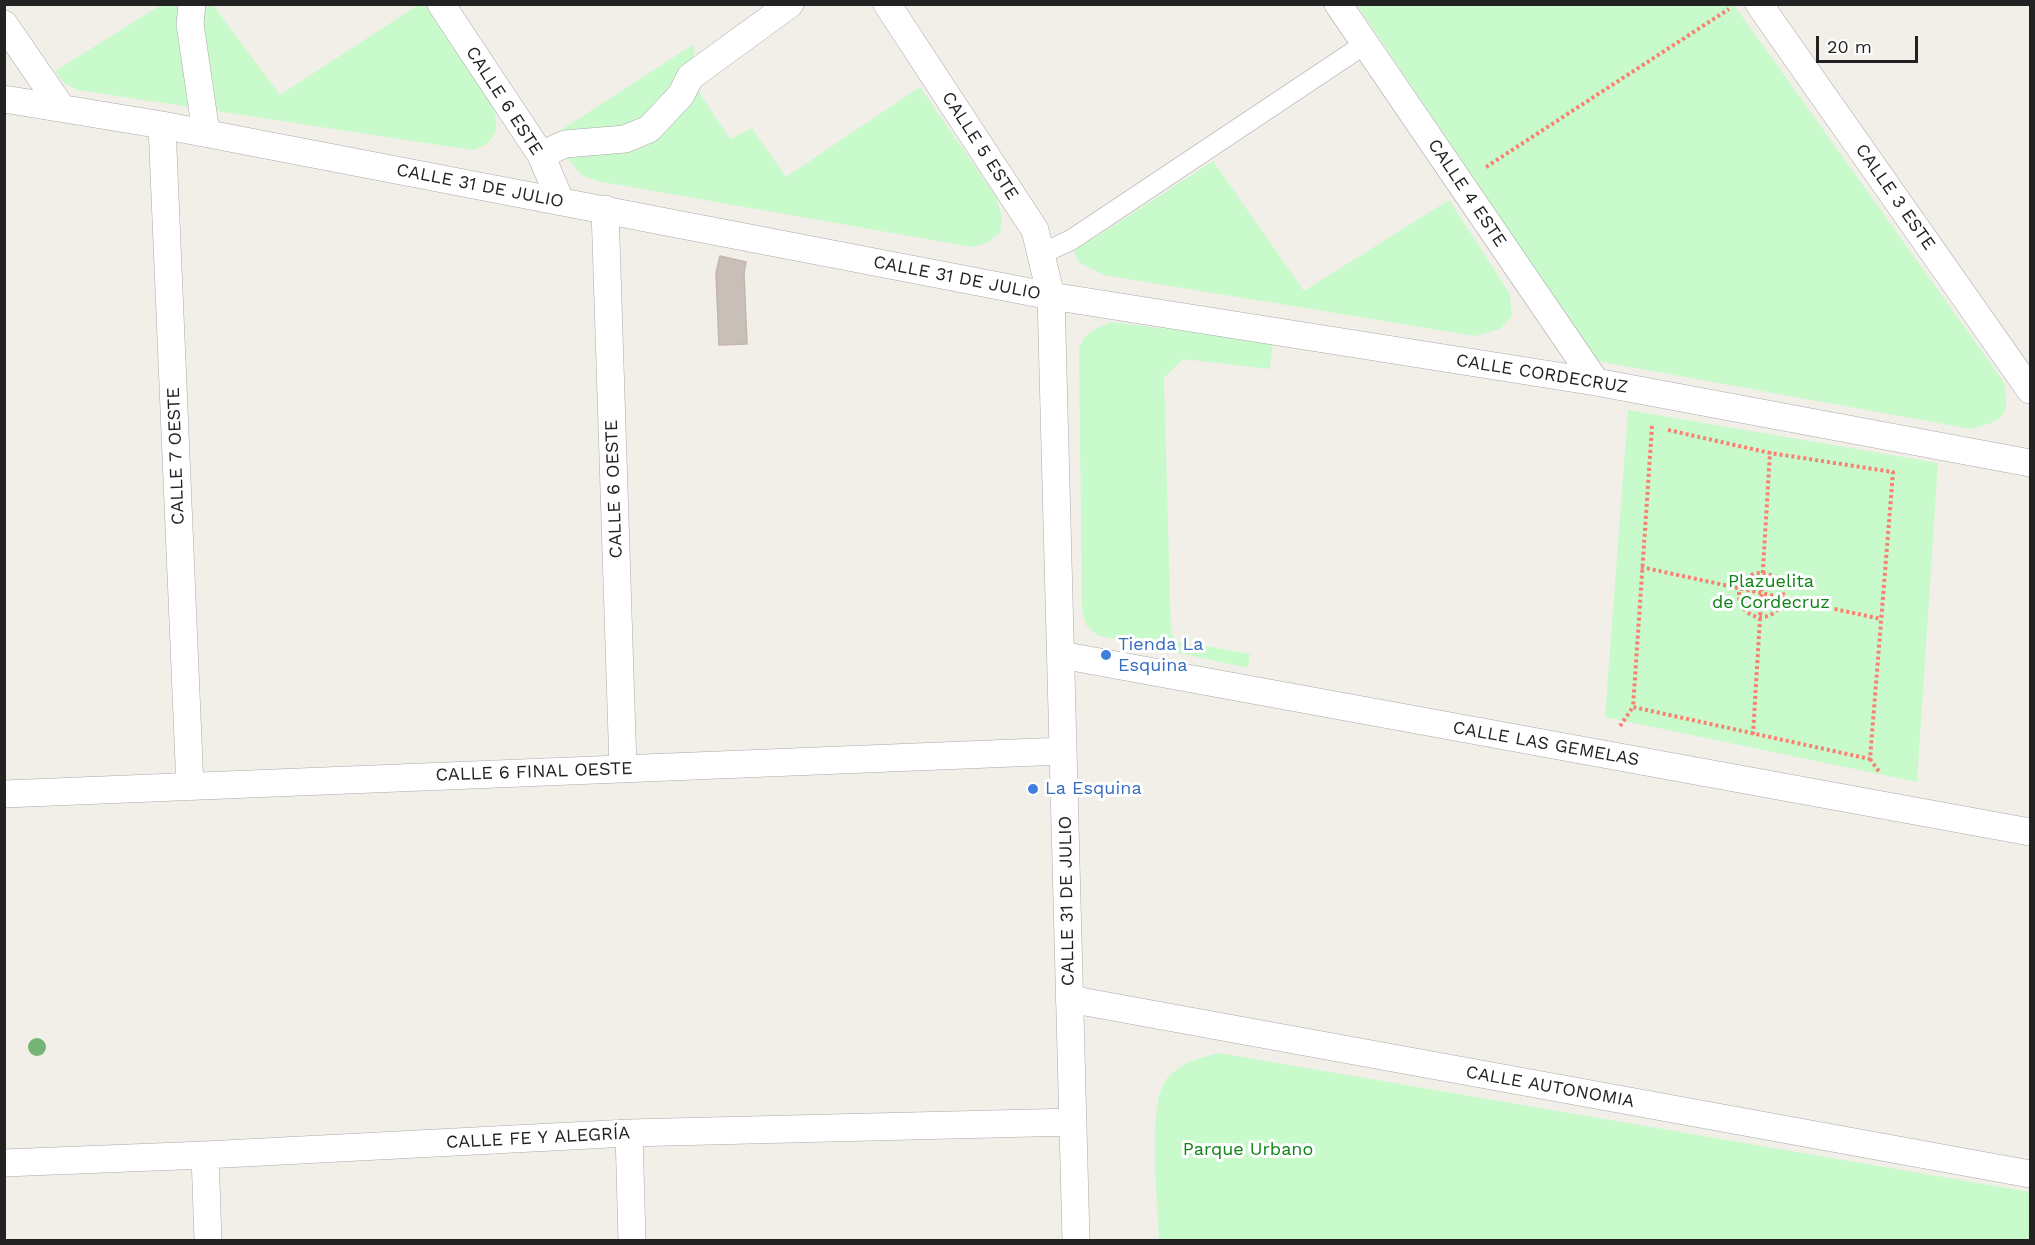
<!DOCTYPE html>
<html>
<head>
<meta charset="utf-8">
<style>
  body { margin:0 }
  #map { position:relative; width:2035px; height:1245px; overflow:hidden; background:#f2efe9; font-family:"Work Sans",sans-serif }
  canvas { display:block }
  .frame { position:absolute; inset:0; border:6px solid #222; pointer-events:none }
  .scale { position:absolute; left:1816px; top:36px; width:102px; height:27px; box-sizing:border-box; border:3px solid #222; border-top:0; padding-left:8px; font-size:18px; line-height:21px; white-space:nowrap; color:#222; -webkit-text-stroke:4px #fff; paint-order:stroke }
</style>
</head>
<body>
<div id="map">
<canvas width="2035" height="1245"></canvas>
<div class="frame"></div>
<div class="scale">20 m</div>
</div>
<script>
const g = document.querySelector('canvas').getContext('2d');
g.lineJoin = 'round';
function paint(path, color) {
  g.fillStyle = color;
  g.fill(path, 'evenodd');
}
function trace(path, color, width, dash) {
  g.strokeStyle = color;
  g.lineWidth = width;
  g.lineCap = dash ? 'butt' : 'round';
  g.setLineDash(dash || []);
  g.stroke(path);
}
function write(font, color, halo, rows, align = 'center') {
  g.font = font + ' "Work Sans",sans-serif';
  g.lineWidth = 6;
  g.setLineDash([]);
  g.textBaseline = 'middle';
  g.strokeStyle = halo;
  g.fillStyle = color;
  for (const [text, x, y, turn = 0] of rows) {
    g.save();
    g.translate(x, y);
    g.rotate((+turn || 0) * Math.PI / 180);
    g.textAlign = isNaN(turn) ? turn : align;
    if (halo) g.strokeText(text, 0, 0);
    g.fillText(text, 0, 0);
    g.restore();
  }
}
paint(new Path2D(`
  M161,5H213L280,95L418,5H425L493,107C500,129 496,144 472,150L78,90L65,84L55,71Z
  M1357,5H1734L2003,381C2012,416 2003,421 1971,429L1597,361Z
  M694,44V59L657,109L623,131L555,134Z
  M920,87L996,197L1002,217L1000,233L986,243L972,247L597,181L581,175L566,156L622,150L634,151L650,144L674,120L697,89L730,139L752,128L786,177Z
  M1213,161L1304,291L1449,200L1510,294L1512,316L1500,329L1475,336L1104,275L1078,262L1074,251Z
  M1112,322L1273,342L1270,369L1183,359L1164,378L1171,633L1176,641L1250,654L1248,668L1097,635L1086,625L1082,610L1079,351C1082,333 1096,328 1112,322Z
  M1628,410L1938,463L1917,782L1605,717Z
  M1219,1053L2030,1192V1240H1159C1158,1207 1148,1109 1164,1083C1176,1064 1198,1058 1219,1053Z`), '#c8facc');
const building = new Path2D(`
  M720,256L746,262L744,273L747,344L719,345L716,273Z`);
paint(building, '#c7bfb8');
trace(building, '#c4b6ab', 1.5);
const pedestrian = new Path2D(`
  M1041,254L1071,240L1365,44`);
const minor = new Path2D(`
  M192,4L190,24L206,133
  M441,4L541,155L561,202
  M887,4L1035,230L1051,296L1076,1240
  M1338,4L1596,382
  M1759,4L2030,390
  M4,24L61,107
  M4,99L162,125L1051,296L1596,382L2030,463
  M162,125L190,787
  M541,155L565,144L625,139L649,129L681,95L690,77L790,4
  M605,209L623,768
  M1061,655L2030,832
  M4,794L1063,751
  M1069,999L2030,1174
  M629,1133L632,1240
  M205,1155L208,1240
  M4,1163L205,1155L629,1133L1073,1122`);
trace(pedestrian, '#a9a9a9', 21);
trace(minor, '#a9a9a9', 28);
trace(new Path2D(`
  M1486,167L1729,9
  M1652,426L1633,707L1870,759L1893,472L1770,453
  M1668,430L1770,453L1753,734
  M1641,567L1881,619
  M1739 595a22 22 0 1 1 44 0a22 22 0 1 1-44 0Z
  M1620,726L1633,707
  M1870,759L1880,773`), '#fa8072', 4, [3, 3]);
trace(pedestrian, '#fff', 20);
trace(minor, '#fff', 27);
g.fillStyle = '#74b475';
for (const [x, y] of [
  [37,1047]
]) {
  g.beginPath();
  g.arc(x, y, 9, 0, 2 * Math.PI);
  g.fill();
}
for (const [x, y, r, color] of [
  [1106,655,6,"#3f7fe0"],
  [1033,789,6,"#3f7fe0"]
]) {
  const dot = new Path2D();
  dot.arc(x, y, r, 0, 2 * Math.PI);
  g.fillStyle = color;
  g.fill(dot);
  trace(dot, '#fff', 2);
}
write('18px', '#222', '#fff', [
  ["CALLE 6 ESTE",504,101,57],
  ["CALLE 5 ESTE",980,146,57],
  ["CALLE 31 DE JULIO",480,186,11],
  ["CALLE 4 ESTE",1467,193,56],
  ["CALLE 3 ESTE",1895,197,55],
  ["CALLE 31 DE JULIO",957,278,11],
  ["CALLE CORDECRUZ",1542,374,9],
  ["CALLE 7 OESTE",176,456,-92],
  ["CALLE 6 OESTE",614,489,-92],
  ["CALLE LAS GEMELAS",1546,744,10],
  ["CALLE 6 FINAL OESTE",534,772,-2],
  ["CALLE 31 DE JULIO",1067,901,-91],
  ["CALLE AUTONOMIA",1550,1087,10],
  ["CALLE FE Y ALEGRÍA",538,1138,-3]
]);
write('18px', '#0c8416', '#fff', [
  ["Plazuelita",1771,582],
  ["de Cordecruz",1771,603],
  ["Parque Urbano",1248,1150]
]);
write('18px', '#366cbe', '#fff', [
  ["Tienda La",1118,645],
  ["Esquina",1118,666],
  ["La Esquina",1045,789]
], 'left');
</script>
</body>
</html>
